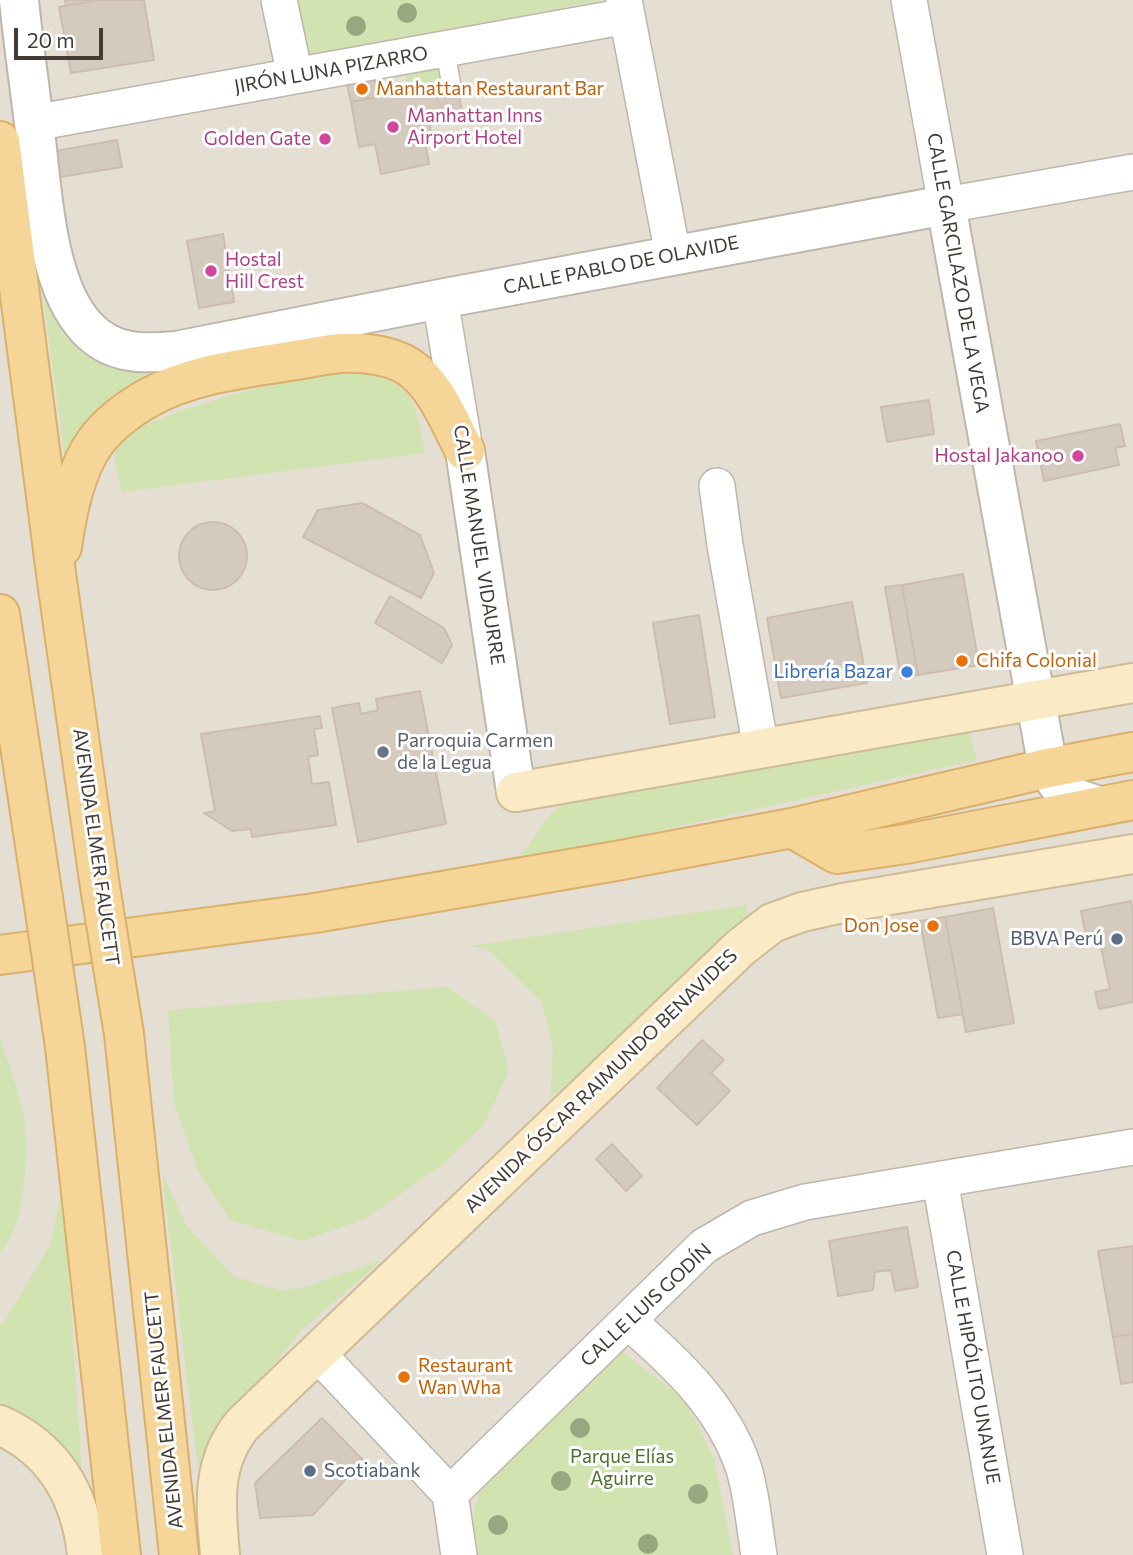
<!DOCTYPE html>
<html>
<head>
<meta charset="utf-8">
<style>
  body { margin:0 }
  #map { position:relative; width:1133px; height:1555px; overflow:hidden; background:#f1ece5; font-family:Commissioner,sans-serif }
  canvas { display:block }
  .scale { position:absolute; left:14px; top:28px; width:89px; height:32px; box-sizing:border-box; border:4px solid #433c35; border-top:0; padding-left:9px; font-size:21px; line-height:24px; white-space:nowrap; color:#433c35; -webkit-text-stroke:5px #fff; paint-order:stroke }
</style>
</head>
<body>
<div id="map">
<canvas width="1133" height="1555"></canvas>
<div class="scale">20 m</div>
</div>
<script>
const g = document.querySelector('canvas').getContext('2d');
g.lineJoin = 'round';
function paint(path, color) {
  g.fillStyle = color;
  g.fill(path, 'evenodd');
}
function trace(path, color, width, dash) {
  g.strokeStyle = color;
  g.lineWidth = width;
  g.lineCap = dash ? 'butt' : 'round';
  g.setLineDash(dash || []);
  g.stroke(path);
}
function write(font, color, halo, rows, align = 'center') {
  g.font = font + ' Commissioner,sans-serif';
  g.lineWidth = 6;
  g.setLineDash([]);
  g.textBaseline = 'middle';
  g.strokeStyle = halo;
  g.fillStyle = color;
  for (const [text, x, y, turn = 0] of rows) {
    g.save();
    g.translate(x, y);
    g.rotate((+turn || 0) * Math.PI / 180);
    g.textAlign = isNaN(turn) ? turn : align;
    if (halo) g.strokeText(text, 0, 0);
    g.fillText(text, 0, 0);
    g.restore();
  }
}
paint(new Path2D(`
  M0,0H1133V1555H0Z`), '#e5ded3');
paint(new Path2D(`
  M298,0H602L309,56Z
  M442,64L446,83L410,91L406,78L407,71Z
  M36,244L75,319L153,370L114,395L66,464Z
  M331,370C360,370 400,375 413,404C420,418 421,437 425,453L122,492C120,481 113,461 115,450C124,416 296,379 331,370Z
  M968,727L977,760L468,873L522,854L547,819L572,792Z
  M746,905L749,927L550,1098L553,1049L542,1002L489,950L470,946Z
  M447,987L495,1021L509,1071L483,1126L442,1165L365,1219L302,1241L230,1220L199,1173L174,1103L168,1010Z
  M0,1039C8,1063 17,1087 23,1111C30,1142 26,1231 0,1251Z
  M162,1173L186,1225L233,1276L282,1291L305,1287L382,1260L302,1330L215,1435L198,1468Z
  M63,1187L83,1489L50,1442L0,1404V1323L5,1321L50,1245Z
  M621,1351L685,1400L714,1459L733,1555H475L471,1525L480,1488Z`), '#d0e3b0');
const building = new Path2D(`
  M65,0H100L66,6Z
  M100,0H144L154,60L71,73L59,7Z
  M374,75L378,97L351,102L346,80Z
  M456,82L463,116L429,122L431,132L413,136L415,144L425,142L429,164L381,174L375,144L359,147L351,102Z
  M117,140L122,167L60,177L56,151Z
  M223,234L234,302L199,308L187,241Z
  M929,400L934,434L887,442L881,407Z
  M1120,424L1125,446L1115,448L1119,465L1044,481L1036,441Z
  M362,503L420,535L434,573L421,598L303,537L318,510Z
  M179 556a34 34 0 1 1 68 0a34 34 0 1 1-68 0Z
  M963,574L979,665L918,675L902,585Z
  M902,585L918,675L901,678L885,587Z
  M390,596L444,628L452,645L442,663L375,623Z
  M852,602L867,683L781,698L767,618Z
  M699,615L715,717L670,724L653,623Z
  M420,691L446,824L358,842L332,708L359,703L361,714L378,710L376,699Z
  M320,716L322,728L314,729L318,755L308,757L312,784L329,782L336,825L252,837L251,829L232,831L204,813L215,811L201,734Z
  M1131,901L1133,911V1002L1099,1009L1095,992L1110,989L1099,938L1087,940L1081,911Z
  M993,908L1014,1023L966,1032L945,917Z
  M945,917L963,1014L938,1018L920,921Z
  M702,1040L724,1060L711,1073L730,1091L697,1125L657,1088Z
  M612,1144L642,1176L626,1191L596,1159Z
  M907,1227L918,1287L895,1291L891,1270L875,1272L873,1290L838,1296L829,1241Z
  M1133,1246V1334L1113,1337L1098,1251Z
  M1133,1334V1382L1121,1384L1113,1337Z
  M322,1418L363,1460L313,1515L260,1518L255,1483Z`);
paint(building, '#d5cabe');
trace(building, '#ccbeaf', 2);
const service = new Path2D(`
  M445,49L451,83`);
const minor = new Path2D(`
  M279,0L295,76
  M624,0L673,255
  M909,0L946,205L1133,172
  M34,123L627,16
  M440,299L463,437
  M717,486L725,545L761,749
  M940,1180L1005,1555
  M628,1321C675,1362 722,1405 743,1466C752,1493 754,1526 759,1555
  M317,1353L450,1494L459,1555
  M450,1494L704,1246L752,1218L805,1202L1133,1147`);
const tertiary = new Path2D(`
  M19,0C23,41 29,82 34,123C42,182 44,283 87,328C112,355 143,354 176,351L440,299L946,205L1048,768C1060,794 1073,798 1099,806
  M465,451L516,792`);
const secondary = new Path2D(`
  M516,792L1133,683
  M0,1425C55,1450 81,1496 87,1555
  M220,1555C216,1507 210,1465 242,1425L740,948L772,923L802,912L843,903L1133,854`);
const primary = new Path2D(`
  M0,141L57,581L100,887
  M62,547C67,512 75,470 96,441C110,423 130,408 150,397C192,374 242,369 289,361C306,359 324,354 342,353C363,352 391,355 409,367C437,386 449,422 465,451
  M0,614L43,898
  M792,828L837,854L906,844L1133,800
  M0,955L315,913L616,861L792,828L1048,768L1133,752
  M124,1034L179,1555
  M65,1047L121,1555`);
trace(service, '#bfb6ab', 21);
trace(minor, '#bfb6ab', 38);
trace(tertiary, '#bfb6ab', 42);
trace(secondary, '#cebb97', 42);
trace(primary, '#dab06a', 42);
trace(service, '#fff', 18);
trace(minor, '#fff', 35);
trace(tertiary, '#fff', 38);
trace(secondary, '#faeac6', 38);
trace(primary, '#f6d598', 38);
const primaryBridge = new Path2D(`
  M100,887L124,1034
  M43,898L65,1047`);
trace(primaryBridge, '#dab06a', 42, []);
trace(primaryBridge, '#f6d598', 38);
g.fillStyle = '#96a880';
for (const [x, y] of [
  [407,13],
  [356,26],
  [580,1428],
  [561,1481],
  [698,1494],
  [498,1525],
  [648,1544]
]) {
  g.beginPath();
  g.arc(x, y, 10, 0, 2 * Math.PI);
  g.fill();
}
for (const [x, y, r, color] of [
  [362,89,7,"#e8710a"],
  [393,127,7,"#d1479c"],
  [325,139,7,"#d1479c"],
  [211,271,7,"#d1479c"],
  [1078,456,7,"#d1479c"],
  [962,661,7,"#e8710a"],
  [907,672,7,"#3f7fe0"],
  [383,752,7,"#6b7280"],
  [933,926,7,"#e8710a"],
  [1117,939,7,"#5c6f8a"],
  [404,1377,7,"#e8710a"],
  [310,1471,7,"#5c6f8a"]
]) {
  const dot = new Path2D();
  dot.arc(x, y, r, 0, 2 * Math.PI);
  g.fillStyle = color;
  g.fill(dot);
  trace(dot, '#fff', 2.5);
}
write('19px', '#433c35', '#fff', [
  ["JIRÓN LUNA PIZARRO",331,70,-10],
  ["CALLE PABLO DE OLAVIDE",621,265,-11],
  ["CALLE GARCILAZO DE LA VEGA",958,273,80],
  ["CALLE MANUEL VIDAURRE",479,545,81],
  ["AVENIDA ELMER FAUCETT",96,847,82],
  ["AVENIDA ÓSCAR RAIMUNDO BENAVIDES",601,1081,-44],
  ["CALLE LUIS GODÍN",646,1305,-43],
  ["CALLE HIPÓLITO UNANUE",973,1367,80],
  ["AVENIDA ELMER FAUCETT",164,1410,-96]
]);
write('19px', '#c56008', '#fff', [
  ["Manhattan Restaurant Bar",376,89],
  ["Chifa Colonial",976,661],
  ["Don Jose",919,926,"right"],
  ["Restaurant",418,1366],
  ["Wan Wha",418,1388]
], 'left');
write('19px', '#b23c85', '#fff', [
  ["Manhattan Inns",407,116],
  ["Airport Hotel",407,138],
  ["Golden Gate",311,139,"right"],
  ["Hostal",225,260],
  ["Hill Crest",225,282],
  ["Hostal Jakanoo",1064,456,"right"]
], 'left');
write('19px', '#366cbe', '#fff', [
  ["Librería Bazar",893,672]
], 'right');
write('19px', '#5b616d', '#fff', [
  ["Parroquia Carmen",397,741],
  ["de la Legua",397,763]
], 'left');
write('19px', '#4e5e75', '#fff', [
  ["BBVA Perú",1103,939],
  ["Scotiabank",324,1471,"left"]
], 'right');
write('19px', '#4b702d', '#fff', [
  ["Parque Elías",622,1457],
  ["Aguirre",622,1479]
]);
</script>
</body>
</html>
